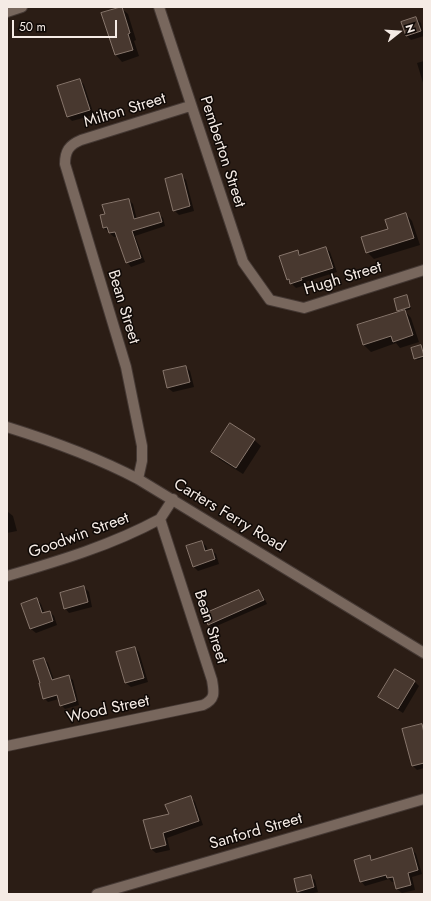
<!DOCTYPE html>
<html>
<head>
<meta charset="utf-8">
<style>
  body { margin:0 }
  #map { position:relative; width:431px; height:901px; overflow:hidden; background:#2b1d15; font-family:Jost,sans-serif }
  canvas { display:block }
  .frame { position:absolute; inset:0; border:8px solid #f5ebe5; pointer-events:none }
  .north { position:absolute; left:379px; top:12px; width:40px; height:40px; -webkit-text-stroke:3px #0f0906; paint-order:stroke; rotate:73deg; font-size:11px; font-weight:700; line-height:16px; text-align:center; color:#f5ebe5 }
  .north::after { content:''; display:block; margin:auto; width:14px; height:18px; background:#f5ebe5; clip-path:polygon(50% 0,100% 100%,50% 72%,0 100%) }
  .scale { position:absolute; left:12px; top:20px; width:105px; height:18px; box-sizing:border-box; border:2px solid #f5ebe5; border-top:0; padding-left:5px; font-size:12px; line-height:14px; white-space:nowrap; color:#f5ebe5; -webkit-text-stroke:3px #0f0906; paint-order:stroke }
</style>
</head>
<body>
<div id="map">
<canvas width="431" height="901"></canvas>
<div class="frame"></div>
<div class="north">N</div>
<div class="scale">50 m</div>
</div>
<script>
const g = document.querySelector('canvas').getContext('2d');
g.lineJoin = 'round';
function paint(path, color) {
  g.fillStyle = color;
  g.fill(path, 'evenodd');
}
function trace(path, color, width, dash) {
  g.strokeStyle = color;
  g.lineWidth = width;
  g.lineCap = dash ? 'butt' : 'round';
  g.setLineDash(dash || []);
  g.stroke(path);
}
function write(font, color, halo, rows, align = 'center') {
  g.font = font + ' Jost,sans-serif';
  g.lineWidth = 3;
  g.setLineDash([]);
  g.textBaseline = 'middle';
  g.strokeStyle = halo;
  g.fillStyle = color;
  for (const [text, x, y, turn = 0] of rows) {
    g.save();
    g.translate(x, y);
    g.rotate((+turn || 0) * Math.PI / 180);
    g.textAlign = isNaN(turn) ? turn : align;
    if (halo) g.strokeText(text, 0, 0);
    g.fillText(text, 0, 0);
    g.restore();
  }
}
paint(new Path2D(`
  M121,8L128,14L136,40L134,41L139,56L122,62L116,55Z
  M416,18L421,23L424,36L411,40L407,36Z
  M424,61V86L417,63Z
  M80,80L84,85L94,115L72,121L68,117L58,87Z
  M181,175L186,180L194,211L179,215L174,210Z
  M129,200L133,204L137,220L158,213L163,218L165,226L135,236L145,262L131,267L127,262L118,236L114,237L104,228Z
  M406,214L412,221L420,245L374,259L367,252L389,229Z
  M326,248L330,252L337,272L305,282L306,285L296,288L288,280L297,251L302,256Z
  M406,296L408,298L411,309L405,311L411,318L419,342L400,348L396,343L371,352L364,345L358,326L400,312L398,310Z
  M421,346L424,352V358L417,360L415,358Z
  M186,367L190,371L194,387L173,392L168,388L164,372Z
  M254,440L261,446L243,474L219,459L213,452Z
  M7,512H8L13,516L17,531L7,533Z
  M202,542L206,546L208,551L211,550L216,554L219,564L198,571L193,566Z
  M84,587L89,592L92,607L69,613L65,608Z
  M259,591L263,595L267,604L212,628L209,624Z
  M37,599L41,604L45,614L50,612L54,616L57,625L36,633L31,629L22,604Z
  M135,648L139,652L148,682L131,687L126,683L118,653Z
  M44,659L48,663L54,680L68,676L73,680L79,705L65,709L61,705L59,699L48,702L44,698Z
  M414,681L419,686L403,713L384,701L379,697Z
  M421,725L424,727V768L417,770L413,766Z
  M190,797L195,802L203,825L167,838L170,850L156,853L151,849L170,815Z
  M412,849L416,854L422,874L412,877L415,890L402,893L397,889L395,882H392L389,879L365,886L361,881L369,856L373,860Z
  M310,876L315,880L318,892L309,894H301L298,891Z`), '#0007');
const building = new Path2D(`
  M122,7L130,33L128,34L133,50L115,55L101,13Z
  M416,17L421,31L406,36L401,22Z
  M80,79L90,110L67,117L57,86Z
  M182,174L190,206L173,211L165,179Z
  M129,199L134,219L159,212L162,222L132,231L141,258L126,263L115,232L109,233L107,227L103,228L100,215L105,214L102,205Z
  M406,213L414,238L366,253L361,237L388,229L385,220Z
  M326,247L333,268L301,278L302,280L290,284L289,279L287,280L279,256L298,250L299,255Z
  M407,295L410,307L397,311L394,299Z
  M405,310L413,335L393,342L391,336L363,345L357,325Z
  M421,345L424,356L414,359L411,348Z
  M186,366L190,382L167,388L163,371Z
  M230,423L255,439L236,468L211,452Z
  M202,541L205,551L212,549L215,559L193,567L186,546Z
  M84,586L88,602L64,609L60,593Z
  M259,590L264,600L208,625L204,614Z
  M37,598L42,613L50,611L53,621L30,629L21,604Z
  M135,647L144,678L125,683L116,652Z
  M44,658L52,680L69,675L76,701L60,706L57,695L43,699L39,683H40L33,661Z
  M395,669L415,681L398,709L378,697Z
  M422,724L424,733V763L412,766L402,729Z
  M191,796L199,821L163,833L166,845L151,849L143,820L169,814L165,805Z
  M412,848L418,870L408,873L411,885L396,889L393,877L387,878L386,875L360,882L354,860L370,855L371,860Z
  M311,875L314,887L297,892L294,879Z`);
paint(building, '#48382f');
trace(building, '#87766c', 1);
const minor = new Path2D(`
  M159,7L243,262L270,300L304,308L424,270
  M7,12L22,7
  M7,427C52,441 96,457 138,479L424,653
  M138,479L142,461V446L126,367L65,164C65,151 69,145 81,140L190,106
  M7,576C59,561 112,545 160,519
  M7,746L203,705C216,699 214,692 212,680L160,519L173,499
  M97,894L424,799`);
trace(minor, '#453934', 12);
trace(minor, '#78675d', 10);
write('16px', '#f5ebe5', '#0f0906', [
  ["Milton Street",125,111,-17],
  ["Pemberton Street",222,152,72],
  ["Hugh Street",343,279,-17],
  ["Bean Street",123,307,73],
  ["Carters Ferry Road",229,516,31],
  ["Goodwin Street",79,536,-20],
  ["Bean Street",210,627,72],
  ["Wood Street",108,710,-12],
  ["Sanford Street",256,832,-16]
]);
</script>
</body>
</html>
